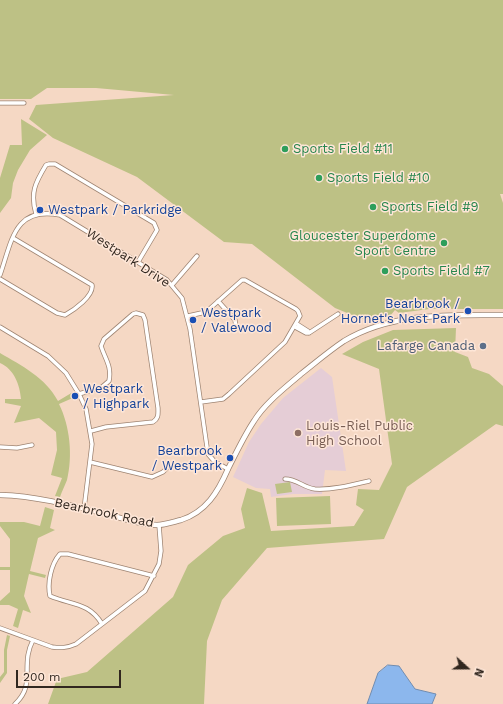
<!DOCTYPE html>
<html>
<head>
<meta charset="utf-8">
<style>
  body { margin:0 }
  #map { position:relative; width:503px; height:704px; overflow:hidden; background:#f5d8c4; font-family:"Work Sans",sans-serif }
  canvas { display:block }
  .north { position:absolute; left:447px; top:648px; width:40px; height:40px; -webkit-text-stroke:3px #fee6d7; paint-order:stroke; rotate:111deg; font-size:11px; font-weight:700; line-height:16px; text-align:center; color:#31271f }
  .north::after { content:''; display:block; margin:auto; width:14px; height:18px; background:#31271f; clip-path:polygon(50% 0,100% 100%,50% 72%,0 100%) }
  .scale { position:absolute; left:16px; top:670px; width:105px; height:18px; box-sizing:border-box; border:2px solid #31271f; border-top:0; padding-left:5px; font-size:12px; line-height:14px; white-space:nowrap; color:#31271f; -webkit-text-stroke:3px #fee6d7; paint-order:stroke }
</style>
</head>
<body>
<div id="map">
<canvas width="503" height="704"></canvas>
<div class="north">N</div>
<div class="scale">200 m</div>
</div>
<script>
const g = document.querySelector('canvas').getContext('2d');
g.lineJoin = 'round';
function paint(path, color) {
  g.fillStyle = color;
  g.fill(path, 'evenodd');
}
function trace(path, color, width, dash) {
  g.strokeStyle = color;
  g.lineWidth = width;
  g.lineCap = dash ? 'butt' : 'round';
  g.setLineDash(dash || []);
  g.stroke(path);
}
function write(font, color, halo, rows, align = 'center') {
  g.font = font + ' "Work Sans",sans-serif';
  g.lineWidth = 3;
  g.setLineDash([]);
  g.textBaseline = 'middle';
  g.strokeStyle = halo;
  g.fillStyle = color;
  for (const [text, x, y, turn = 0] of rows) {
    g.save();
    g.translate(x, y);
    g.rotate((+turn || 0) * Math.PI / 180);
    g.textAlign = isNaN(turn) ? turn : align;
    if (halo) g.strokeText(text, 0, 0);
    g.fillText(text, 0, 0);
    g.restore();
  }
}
paint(new Path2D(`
  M321,368L332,377L346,471L325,470L322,494H293L271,497L270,489L256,488L233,477L249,442L261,424L283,398Z`), '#e5cdd6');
paint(new Path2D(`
  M0,0H503V194H500L503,203V309H429L399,313L395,310L390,316L362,319L335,308L252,244L224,242L137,177L53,138L29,119L36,105L174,95L96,88H47L31,99H0Z
  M21,119L47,135L30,150L18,170L13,183L11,198L0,213V178L10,145H22Z
  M456,328L455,352L468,357L472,368L489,374L503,386V426L496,424L407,487L384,539L267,548L222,600L207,641L204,704H48L57,679L87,672L173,597L188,565L223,536L245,528L241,509L247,488L262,493L271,531L354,526L364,510L356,505L358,489L379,490L392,464L379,369L342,354L363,342L393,330Z
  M0,353C22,366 45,377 58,401L73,392L75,397L59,404C70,426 73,456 67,480C65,485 62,491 60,497L55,496L62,478L51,475L57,450L56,432L39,418L14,423L21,406L5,403V399H21C20,385 14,369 0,363Z
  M290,482L292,492L277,494L275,484Z
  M330,496L331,524L277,526L276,498Z
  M45,507L54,510L50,528L55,530L38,538L30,571L46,575L45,578L29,574L24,596L31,613L23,610L18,628L13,626L18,609L9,605H0V601L10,592V570H0V567H10V539L0,526V522H24L40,526Z
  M7,635L10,636L7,650V673L0,683V677L4,672V650Z`), '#bdc185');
const water = new Path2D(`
  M388,665L399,666L415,689L436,694L432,704H367L378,673Z`);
paint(water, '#8cb7ed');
trace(water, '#718caf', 1);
const minor = new Path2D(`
  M0,103H24
  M36,214C30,193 35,183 46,165L49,164H55L154,223L157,230L138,262
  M0,275C12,241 14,206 60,215L167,280L182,298L190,329L208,454L215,462L228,469
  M0,279L57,313L65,315C74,310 94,296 92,285L13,238
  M172,285L197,256
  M218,301L235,320L236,328
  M188,316L206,312L242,280H245L296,309L298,311L300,316L285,342L229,394L223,399L201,402
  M0,327L48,356L66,373L79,394L86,409L92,444L84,509
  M295,327L306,333H309L308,331L297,324
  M309,333L338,314
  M79,394L102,387L109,381C112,366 105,359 101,346L104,339L133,314L136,313L143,315L145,320L158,408C158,414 159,418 153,422L106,427L91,431
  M0,447L17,448L32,445
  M90,462L152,477L163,472L167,468
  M285,479C297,479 304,488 315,489C333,490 352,485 369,481
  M102,624C89,602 71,605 50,596C47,583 51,564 60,554H68L154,576
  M0,628L52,647C61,648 67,648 76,644L145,591L159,564L161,551L159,525
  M15,704C32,688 25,675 28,655C29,649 31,644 33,640`);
const tertiary = new Path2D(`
  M0,495C37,496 74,506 110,515C125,519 141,525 157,525C164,525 173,522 181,520C206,512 218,492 228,469C236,453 244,436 254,421C265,403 285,388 301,374C315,363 329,351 344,341C392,312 449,315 503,315`);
trace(minor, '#9e8472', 5);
trace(tertiary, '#9e8472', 6);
trace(minor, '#fff', 3.5);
trace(tertiary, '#fff', 4.5);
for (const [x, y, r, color] of [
  [285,149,4,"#2e9e5b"],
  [319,178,4,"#2e9e5b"],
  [373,207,4,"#2e9e5b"],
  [40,210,4,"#1a4fb4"],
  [444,243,4,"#2e9e5b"],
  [385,271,4,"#2e9e5b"],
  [468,311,4,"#1a4fb4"],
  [193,320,4,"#1a4fb4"],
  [483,346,4,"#5c6f8a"],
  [75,396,4,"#1a4fb4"],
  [298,433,4,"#8d6e63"],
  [230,458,4,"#1a4fb4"]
]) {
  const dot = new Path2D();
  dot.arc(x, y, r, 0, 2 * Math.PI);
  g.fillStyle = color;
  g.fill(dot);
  trace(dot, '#fee6d7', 1.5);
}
write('13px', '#27864d', '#fee6d7', [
  ["Sports Field #11",293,149],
  ["Sports Field #10",327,178],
  ["Sports Field #9",381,207],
  ["Gloucester Superdome",436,236,"right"],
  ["Sport Centre",436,251,"right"],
  ["Sports Field #7",393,271]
], 'left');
write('13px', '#164399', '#fee6d7', [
  ["Westpark / Parkridge",48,210],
  ["Bearbrook /",460,304,"right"],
  ["Hornet's Nest Park",460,319,"right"],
  ["Westpark",201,313],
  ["/ Valewood",201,328],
  ["Westpark",83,389],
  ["/ Highpark",83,404],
  ["Bearbrook",222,451,"right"],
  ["/ Westpark",222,466,"right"]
], 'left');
write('13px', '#31271f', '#fee6d7', [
  ["Westpark Drive",128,258,33],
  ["Bearbrook Road",104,513,12]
]);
write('13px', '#4e5e75', '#fee6d7', [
  ["Lafarge Canada",475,346]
], 'right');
write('13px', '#785e54', '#fee6d7', [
  ["Louis-Riel Public",306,426],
  ["High School",306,441]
], 'left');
</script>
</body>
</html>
